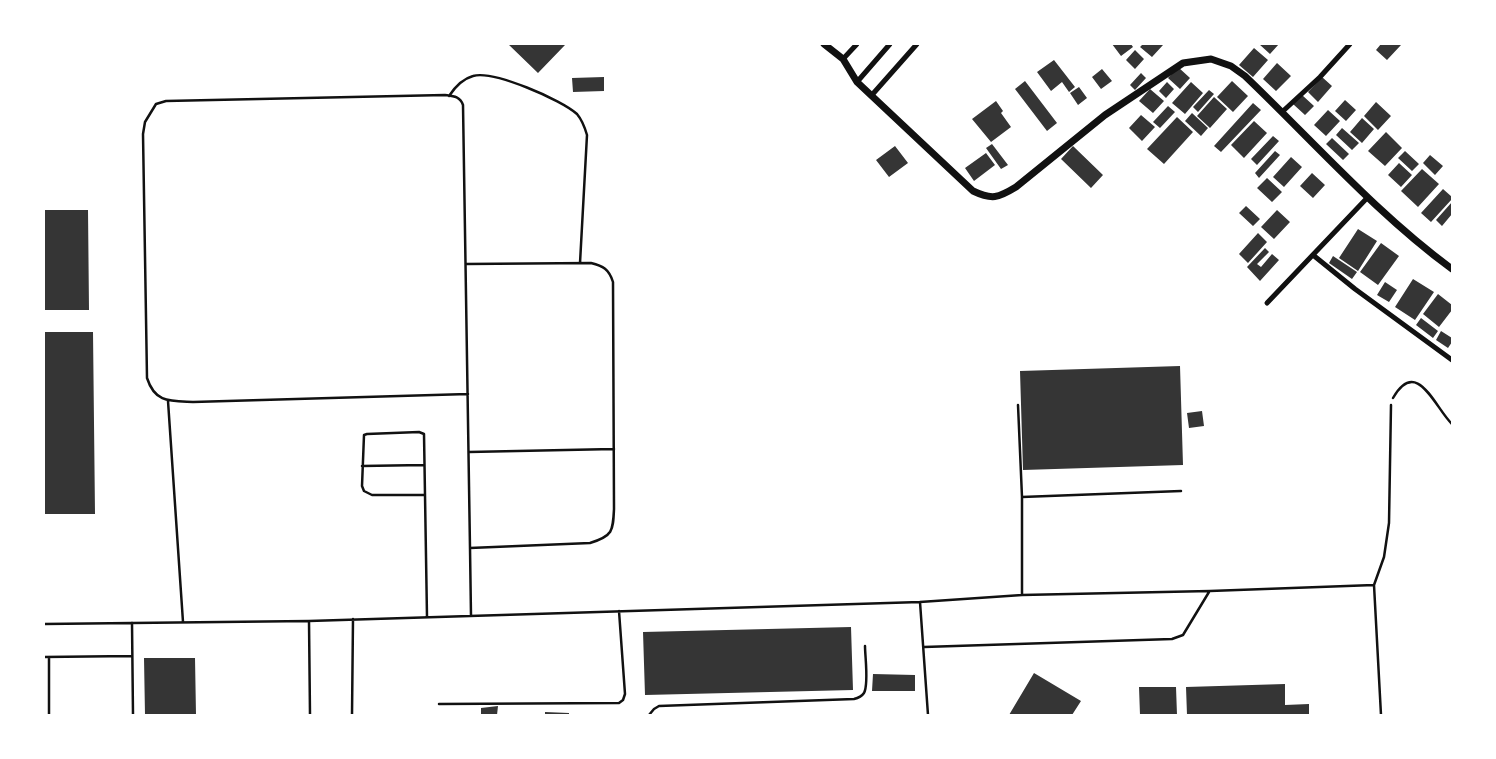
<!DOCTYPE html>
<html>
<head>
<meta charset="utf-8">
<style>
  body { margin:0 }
  #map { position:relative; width:1496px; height:759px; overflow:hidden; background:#fff; font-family:Overpass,sans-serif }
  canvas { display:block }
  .frame { position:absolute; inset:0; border:45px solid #fff; pointer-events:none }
</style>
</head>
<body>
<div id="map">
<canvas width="1496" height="759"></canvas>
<div class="frame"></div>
</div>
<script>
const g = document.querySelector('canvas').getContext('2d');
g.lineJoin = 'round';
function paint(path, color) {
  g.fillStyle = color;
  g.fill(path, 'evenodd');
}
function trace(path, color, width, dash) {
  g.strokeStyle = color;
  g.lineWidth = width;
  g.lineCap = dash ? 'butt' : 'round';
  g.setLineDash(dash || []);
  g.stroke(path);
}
paint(new Path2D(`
  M508,44H564L565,45L538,73Z
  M1112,44H1131L1133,47L1121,56Z
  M1143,44H1162L1163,45L1152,57L1140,47Z
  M1259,44H1279L1270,54Z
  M1381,44H1400L1401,45L1387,60L1376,50Z
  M1254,48L1268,60L1253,77L1239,65Z
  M1135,50L1144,59L1135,69L1126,60Z
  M1054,60L1075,87L1069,92L1062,82L1051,91L1037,72Z
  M1277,63L1291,76L1276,91L1263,79Z
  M1178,67L1190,78L1180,89L1168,78Z
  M1102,69L1112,81L1101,89L1092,77Z
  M1141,73L1146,78L1135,90L1130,85Z
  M604,77V91L573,92L572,78Z
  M1322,77L1332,86L1318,102L1308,92Z
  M1025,81L1057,123L1047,131L1015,89Z
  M1232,81L1248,96L1233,112L1217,97Z
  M1167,82L1174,89L1166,98L1159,91Z
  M1191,82L1203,93L1185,114L1172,103Z
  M1079,87L1087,98L1078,105L1070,93Z
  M1150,89L1164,101L1153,113L1139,101Z
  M1209,90L1214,94L1198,112L1193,107Z
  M1302,95L1314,106L1305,115L1293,104Z
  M1214,97L1227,109L1210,128L1197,116Z
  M1345,100L1356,110L1346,121L1335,111Z
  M996,101L1003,111L1001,113L1011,127L991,142L972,119Z
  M1376,102L1391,116L1378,130L1364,116Z
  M1253,103L1261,110L1221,152L1214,146Z
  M1168,106L1175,112L1160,128L1153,122Z
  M1328,110L1340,121L1326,136L1314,125Z
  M1192,113L1208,128L1201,136L1185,121Z
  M1141,115L1155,127L1142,141L1129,128Z
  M1177,117L1193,132L1164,164L1147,149Z
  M1362,118L1374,129L1362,143L1350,132Z
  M1254,121L1267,133L1244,158L1231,145Z
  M1342,128L1359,143L1352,150L1336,135Z
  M1386,132L1402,148L1385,166L1368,151Z
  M1273,136L1279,141L1257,165L1251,159Z
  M1332,138L1349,154L1343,160L1326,144Z
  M992,144L1008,165L1001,169L986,148Z
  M895,146L908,163L889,177L876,160Z
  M1073,146L1103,175L1091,188L1061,159Z
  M1275,151L1280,155L1259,178L1255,173Z
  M1405,151L1419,164L1412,171L1398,158Z
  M986,153L995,165L974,181L965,168Z
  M1430,155L1443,166L1435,175L1423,163Z
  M1291,157L1302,167L1284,187L1273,177Z
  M1399,163L1412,175L1401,187L1388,175Z
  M1422,169L1439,184L1418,207L1401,191Z
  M1312,173L1325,185L1313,198L1300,186Z
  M1267,178L1282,192L1272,202L1257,188Z
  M1443,189L1452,197V199L1431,222L1421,213Z
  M1452,202V214L1442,226L1436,220Z
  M1246,206L1260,219L1253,226L1239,213Z
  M44,210H88L89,310H44Z
  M1277,210L1290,222L1274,239L1261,227Z
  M1358,229L1377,241L1358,271L1339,258Z
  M1258,233L1267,242L1248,263L1239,254Z
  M1381,243L1399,256L1378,285L1360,272Z
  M1265,248L1269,252L1257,264L1261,267L1272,254L1279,260L1260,281L1247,267Z
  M1333,256L1357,272L1352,279L1329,263Z
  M1413,279L1434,292L1415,320L1395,307Z
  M1385,282L1397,290L1389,302L1377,295Z
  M1438,294L1452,305V310L1439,327L1423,314Z
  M1421,318L1438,331L1433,338L1416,325Z
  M1441,331L1452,338V342L1448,348L1436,340Z
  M44,332H93L95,514H44Z
  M1180,366L1183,465L1023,470L1020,371Z
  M1202,411L1204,426L1189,428L1187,413Z
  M851,627L853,690L645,695L643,632Z
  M144,658H195L196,715H145Z
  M1034,673L1081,701L1072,715H1009Z
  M873,674L915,675V691H872Z
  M1285,684V705L1309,704V715H1187L1186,687Z
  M1139,687H1176L1177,715H1140Z
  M498,706L497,715H481V708Z
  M545,712L569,713V715H545Z`), '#353535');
trace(new Path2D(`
  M1393,398C1417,356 1435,408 1452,424`), '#111', 2.5);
trace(new Path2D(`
  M449,96C455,87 462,79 473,76C493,70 562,100 577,114C582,120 585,128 587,135L580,263
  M466,264L591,263C603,266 609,269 613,282L614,509C613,531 613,536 590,543L470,548
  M468,394L193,402C170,401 155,403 147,378L143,134L145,122L156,104L166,101L445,95C453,96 460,96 463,105L470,548L471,616
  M168,401L183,622
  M1018,405L1022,497V595
  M469,452L614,449
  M362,466L424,465
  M425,495H372L364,491L362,486L364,435L367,434L419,432L424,434L427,617
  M1022,497L1181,491
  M920,602L928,715
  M309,621L310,715
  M132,623L133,715
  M44,624L309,621L920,602L1022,595L1210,591L1374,585
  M924,647L1172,639L1183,635L1209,592
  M44,657L132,656
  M49,657V715
  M439,704L619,703L623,700L625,694L619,611
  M352,715L353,619
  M649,715L654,709L659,706L854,699C858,698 862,696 864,693C869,684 865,657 865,646
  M1381,715L1374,585L1384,557L1389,523L1391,405`), '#111', 2.5);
trace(new Path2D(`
  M843,59L857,44
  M857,82L890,44
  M871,96L917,44
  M1282,112L1320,77L1350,44
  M1313,255L1355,289L1452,360
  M1267,303L1368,197`), '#111', 5);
trace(new Path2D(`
  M824,44L843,59L857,82L973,191C992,200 998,198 1016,187L1105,115L1183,63L1211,59L1231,66L1245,76C1313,141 1376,213 1452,269`), '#111', 7);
</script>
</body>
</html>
